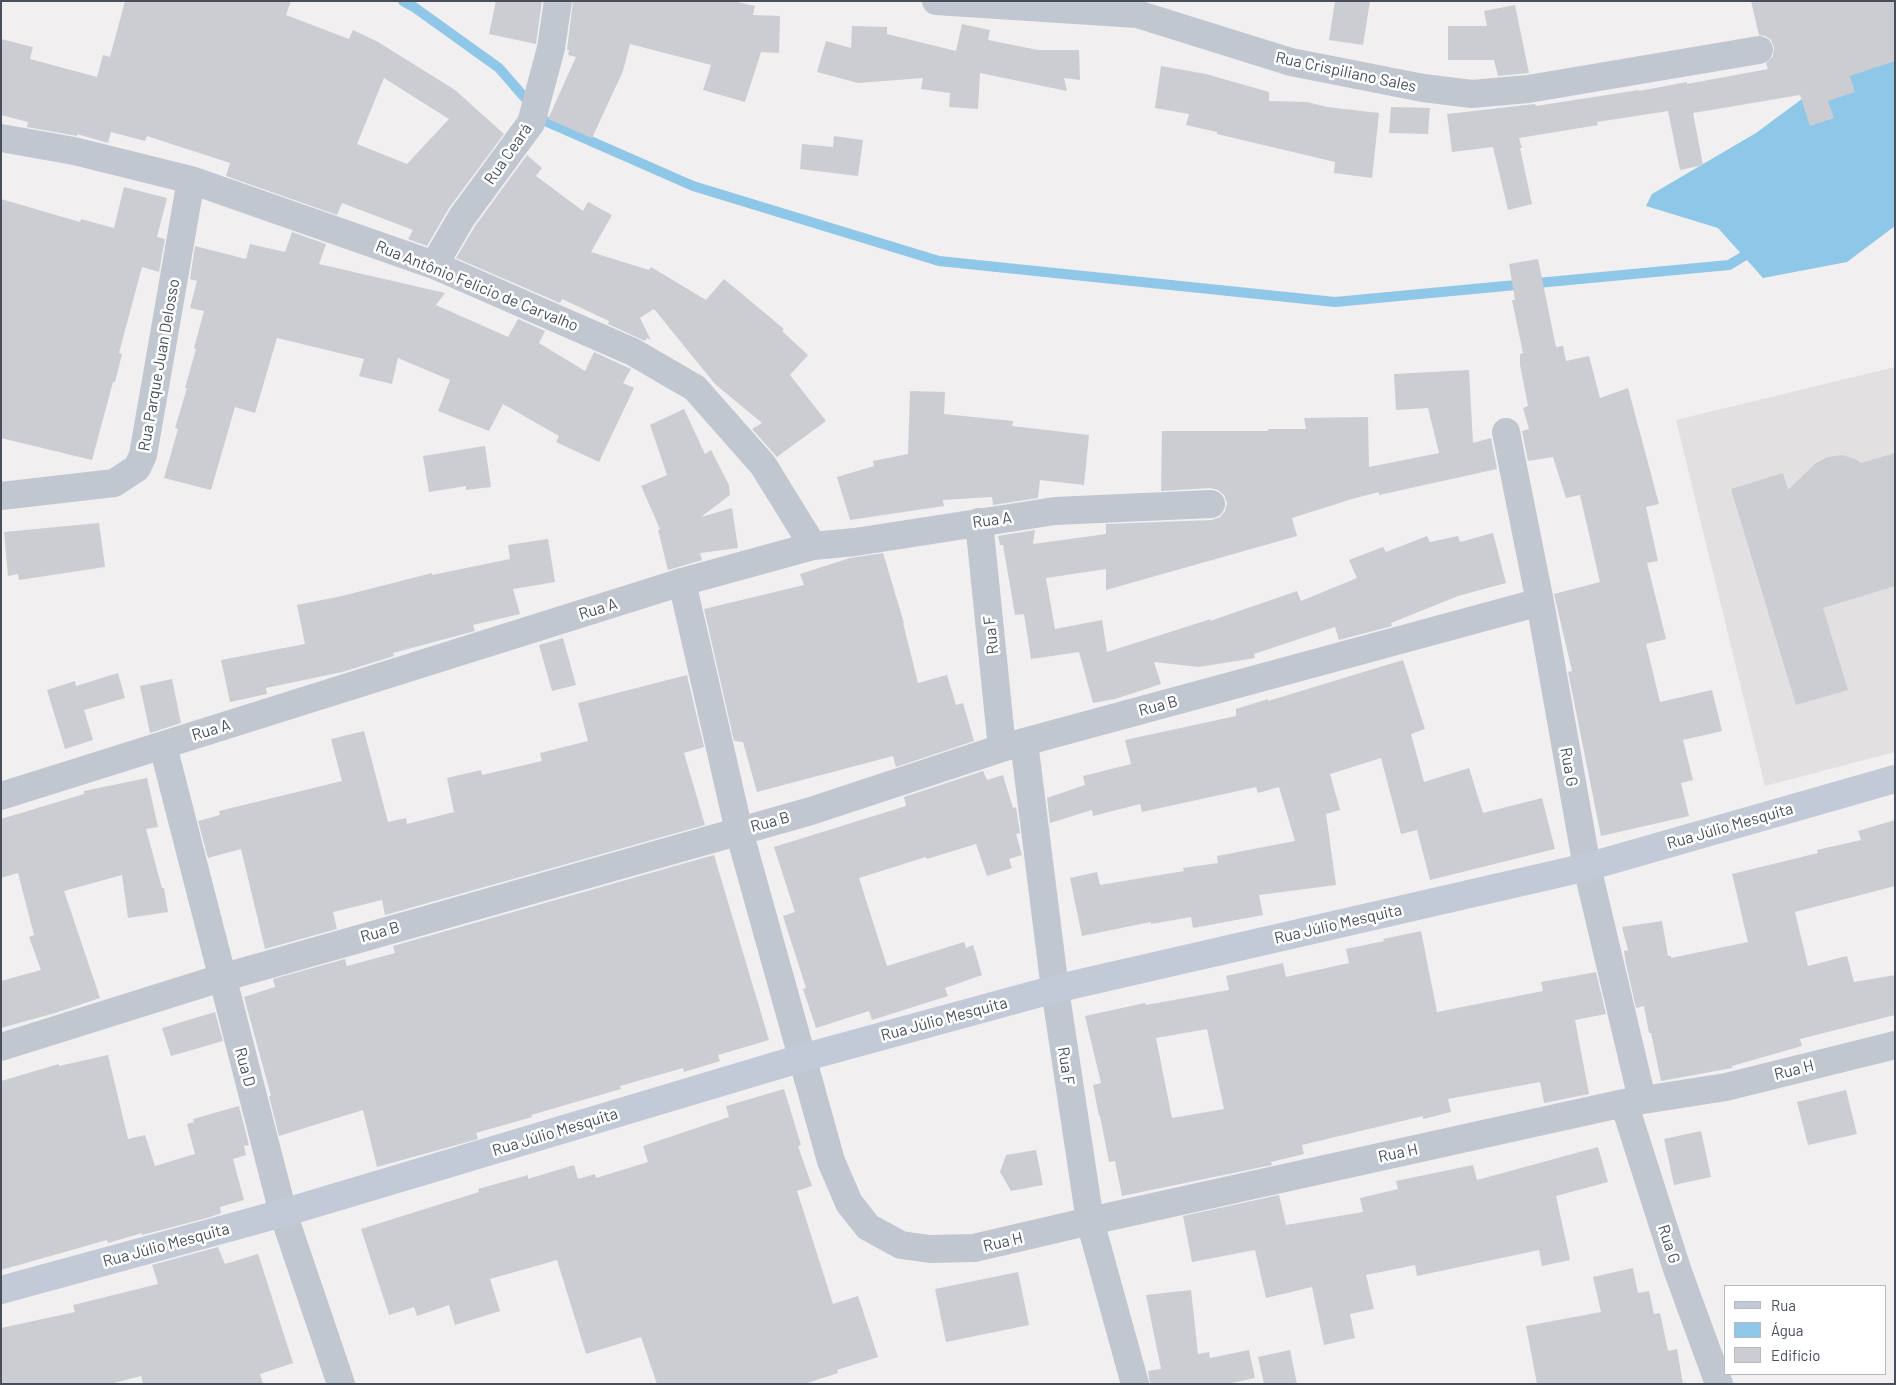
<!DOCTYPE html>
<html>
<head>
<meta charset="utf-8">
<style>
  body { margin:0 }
  #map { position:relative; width:1896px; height:1385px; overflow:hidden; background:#f1efef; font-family:Barlow,sans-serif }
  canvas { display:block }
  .frame { position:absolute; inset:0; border:2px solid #484f5b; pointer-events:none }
  .legend { position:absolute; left:1724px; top:1285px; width:162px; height:90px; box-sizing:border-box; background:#fff; border:1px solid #b6b9bd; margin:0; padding:6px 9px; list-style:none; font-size:15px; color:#484f5b }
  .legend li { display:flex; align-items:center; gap:10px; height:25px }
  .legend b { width:25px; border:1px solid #b6b9bd }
</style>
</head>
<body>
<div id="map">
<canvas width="1896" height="1385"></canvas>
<div class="frame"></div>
<ul class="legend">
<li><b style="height:6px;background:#c2c9d7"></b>Rua</li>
<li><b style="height:14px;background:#8fc7e8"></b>Água</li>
<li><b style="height:14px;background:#cccdd3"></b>Edifício</li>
</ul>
</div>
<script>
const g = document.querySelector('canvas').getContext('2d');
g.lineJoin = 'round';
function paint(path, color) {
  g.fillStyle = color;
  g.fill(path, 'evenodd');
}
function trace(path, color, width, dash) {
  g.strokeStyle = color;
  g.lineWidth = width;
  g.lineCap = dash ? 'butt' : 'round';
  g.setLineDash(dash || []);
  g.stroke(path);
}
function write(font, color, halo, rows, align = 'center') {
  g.font = font + ' Barlow,sans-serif';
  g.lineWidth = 5;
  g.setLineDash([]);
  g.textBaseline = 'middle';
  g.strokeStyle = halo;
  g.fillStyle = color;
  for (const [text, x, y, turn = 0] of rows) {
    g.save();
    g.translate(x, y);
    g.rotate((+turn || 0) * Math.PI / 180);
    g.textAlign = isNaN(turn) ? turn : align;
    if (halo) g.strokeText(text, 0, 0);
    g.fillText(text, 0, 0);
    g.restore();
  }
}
paint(new Path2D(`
  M1895,367V752L1765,786L1676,420Z`), '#e2e0e0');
paint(new Path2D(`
  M1895,30V226L1847,262L1763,278L1718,228L1646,206L1652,194L1756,133Z`), '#8fc7e8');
trace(new Path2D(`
  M403,1L414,7L499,68L545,121L693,186L939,261L1335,302L1729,265L1754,250`), '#8fc7e8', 10);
paint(new Path2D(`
  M125,1H291L286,15L349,39L353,30L378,42L455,90L504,134L449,208L427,246L408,239L413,230L342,203L337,215L226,176L230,163L147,136L145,141L111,132L108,143L77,134V136L27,127L28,122L1,115V39L33,47L30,59L97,77L103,55L110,57ZM384,78L449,119L407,164L357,144Z
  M496,1H542L536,44L489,34Z
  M573,1H733L755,6L753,15L780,16L779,53L761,52L745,102L703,90L711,65L630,44L623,71L592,138L548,119L576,57L568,55L569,50H567Z
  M1335,1H1370L1363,45L1329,40Z
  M1751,1H1895V61L1850,76L1855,92L1828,101L1834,118L1810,126L1800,95L1693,113L1703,165L1680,170L1668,111L1597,122L1598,125L1519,138L1522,148H1520L1532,204L1508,210L1493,147L1452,152L1447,114L1535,104L1536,106L1639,90V91L1687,82V84L1768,69L1766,63L1773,56L1774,47L1771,40L1765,36L1759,35Z
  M1515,5L1529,73L1498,76L1494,60H1448V26H1487L1484,11Z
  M962,24L990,30L988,40L1038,50H1079L1080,80L1064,78L1067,91L980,73L978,109L949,107L950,93L921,89L923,78L858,83L817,72L826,41L851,48L852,26L887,27V34L956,51Z
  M1161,66L1206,74L1269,92V101L1307,102L1327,107L1379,113L1372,178L1334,173L1335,162L1217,134V132L1186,125L1189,114L1155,108Z
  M1391,107L1430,108L1428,134L1389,133Z
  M834,136L863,140L858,176L800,169L802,144L833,147Z
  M527,155L542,168L536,176L583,211L588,202L612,215L591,252L649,270L651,267L706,300L724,279L784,329L782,331L808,355L790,375L826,421L777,457L752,429L762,423L715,384L654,309L640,318L651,340L647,338L645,341L608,324L609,321L562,299L560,303L456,258L475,226Z
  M124,187L167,198L157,237L165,239L159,272L142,267L119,353L122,354L115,382H113L92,460L1,438V199L80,222L81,219L114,228Z
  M292,232L326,244L319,264L445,293L436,305L508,337L518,319L545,331L539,343L585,371L594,352L631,369L623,383L634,388L599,462L556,442L559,436L503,404L489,431L438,411L450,380L398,358L392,384L359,376L364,359L277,338L255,413L235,407L211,490L164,478L178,429L175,428L187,388H185L196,349L194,348L204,311L190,308L197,281L190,279L195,246L246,259L250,244L285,252Z
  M1538,259L1556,347L1563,346L1566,361L1589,356L1600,398L1628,388L1659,504L1646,507L1658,561L1647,563L1666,639L1646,644L1660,702L1712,690L1722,731L1683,740L1693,780L1681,783L1689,816L1601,836L1568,672L1572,671L1554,594L1600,582L1580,495L1566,498L1553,457L1528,461L1522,431L1529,429L1523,408L1528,406L1520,365V354L1523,353L1512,300H1515L1509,264Z
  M1469,370L1473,443L1491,438L1497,469L1379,495V492L1352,499L1292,518L1297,536L1106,590V569L1046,578L1055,629L1102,620L1107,652L1211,619L1210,621L1297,591L1301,601L1357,578L1349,560L1383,547L1386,552L1427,536L1430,542L1458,536L1460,542L1493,533L1506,583L1458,596L1391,623L1392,626L1339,640L1335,627L1254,654L1255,658L1199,667L1154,662L1161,684L1115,699L1093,703L1079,652L1031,659L1024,614L1015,615L1003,545H1000L998,536L1035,530L1033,544L1106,534V524L1212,520L1220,517L1225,511L1227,503L1224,495L1218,490L1210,488L1161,491L1162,431H1268V429H1306L1304,418L1368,417L1369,467L1439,453L1428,408L1396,410L1394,374Z
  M910,391L945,392L944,414L1013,421L1012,426L1089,435L1084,485L1040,480L1038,498L993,505L992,497L943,500L944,506L850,520L837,477L874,466L873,461L908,454Z
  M684,409L705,454L711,450L729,485L730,495L701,517L732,508L738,548L700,553L702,560L668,570L658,530L660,529L641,486L667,475L650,425Z
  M485,446L491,487L466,490V486L429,492L423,456Z
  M1895,453V586L1823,608L1848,690L1796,705L1731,489L1783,473L1788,490L1816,463L1828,457L1842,455L1855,459L1861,463Z
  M99,523L105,567L19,580L18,574L8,576L4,532Z
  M548,539L555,582L513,589L520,614L473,625L475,631L393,653L394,656L342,672L266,688L267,694L230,702L221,660L305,644L297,605L342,596L432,573V575L510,559L508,545Z
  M883,553L904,623H903L918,683L947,675L956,705L963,703L974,741L896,767L893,756L757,792L743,742L734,741L704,609L804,585L800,574L850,558Z
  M563,638L576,685L552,691L539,645Z
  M1403,660L1425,729L1411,734L1424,782L1469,768L1483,813L1542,798L1555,849L1430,880L1417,830L1401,834L1381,758L1330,774L1340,810L1326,814L1336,885L1259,895L1263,915L1193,928L1191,917L1151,924V922L1082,936L1070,878L1097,872L1100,885L1184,871L1183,868L1218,863L1217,856L1295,841L1279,787L1258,793L1256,787L1142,812L1140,804L1093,816L1092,810L1050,823L1047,798L1085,785L1083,776L1131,764L1125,740L1236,716V709L1268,699V701Z
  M118,673L125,698L84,710L93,740L65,749L47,690L75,681L76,686Z
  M687,675L704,747L684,753L705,825L385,915L382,900L333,912L337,929L265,949L241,849L208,858L198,821L220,815L219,811L342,781L331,739L364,731L388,822L406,818L407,824L454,812L447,778L481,770L482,775L542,761L540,753L588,741L578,703Z
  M172,679L181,723L150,733L140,686Z
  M983,771L987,780L1003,775L1013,808L1016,807L1020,833L1016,834L1022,855L1009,859L1012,868L987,876L976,844L927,859L926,857L859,878L887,966L964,942L966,948L973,945L982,975L945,988L948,996L872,1020L869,1011L816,1028L803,989L806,988L783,916L795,912L774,847L906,806L904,797Z
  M147,778L158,827L146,829L162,888H164L168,912L128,918L122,875L64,891L100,998L55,1013L1,1028V981L41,970L29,937L34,935L18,873L1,878V819L84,794V791Z
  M1895,820V886L1795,912L1808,966L1847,956L1854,982L1895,975V1015L1800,1039L1802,1046L1732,1066V1068L1661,1081L1651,1033H1649L1644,1006L1636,1008L1626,964L1624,951L1628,950L1622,927L1662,921L1668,956H1671V958L1748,942L1732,874L1818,853L1817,850L1861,840L1858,831Z
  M714,855L769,1040L718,1055L720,1061L684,1072L683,1068L620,1086L621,1089L531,1115L532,1117L476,1133L478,1139L377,1167L363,1110L279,1136L269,1096H271L244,997L275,987L273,979L345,959L347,966L395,953L393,946Z
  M1421,931L1437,1012L1543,991L1541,982L1596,972L1606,1014L1575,1020L1589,1094L1544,1103L1540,1082L1448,1099L1451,1112L1423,1119V1116L1302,1145L1304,1154L1271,1162L1272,1165L1122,1196L1115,1161L1109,1162L1100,1116H1099L1093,1085L1101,1083L1085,1016L1145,1003L1146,1005L1229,990L1226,976L1283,963L1286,977L1349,963L1346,949L1384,941L1383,939ZM1207,1029L1224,1109L1172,1118L1156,1038Z
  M215,1012L223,1041L171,1056L162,1028Z
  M108,1055L128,1139L145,1135L155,1166L195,1154L187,1124L194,1122L193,1119L239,1106L249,1145L244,1146L246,1155L233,1159L244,1200L220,1207L221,1213L207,1218L142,1235V1233L108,1243L107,1240L1,1270V1081L59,1064V1066Z
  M784,1089L801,1145L798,1146L812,1186L797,1191L833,1304L858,1296L878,1357L837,1370L838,1373L804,1384H657L641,1337L586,1354L557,1260L490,1279L500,1311L455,1325L449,1305L417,1316L414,1307L389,1315L361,1229L479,1192L478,1189L528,1175V1179L574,1165L578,1179L595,1174L596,1178L648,1162L643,1146L729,1117L726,1106Z
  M1846,1090L1857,1134L1808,1145L1797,1102Z
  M1701,1131L1711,1177L1674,1185L1664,1139Z
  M1598,1147L1608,1182L1556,1196L1570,1260L1542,1266L1539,1250L1417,1276L1415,1265L1366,1275L1374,1309L1350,1314L1355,1338L1324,1345L1312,1287L1266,1298L1255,1250L1192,1262L1183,1216L1279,1195L1286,1225L1363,1212L1360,1198L1398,1189L1396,1181L1473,1165L1477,1180Z
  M1036,1150L1043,1185L1011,1191L1000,1172L1006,1155Z
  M218,1247L225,1264L258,1254L293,1363L260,1374L263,1384H143L141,1376L110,1384H1V1328L75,1312L73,1305L158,1284L152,1265Z
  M1633,1268L1638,1293L1649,1291L1654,1314L1660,1313L1668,1351L1677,1349L1683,1384H1537L1526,1326L1601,1312L1593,1277Z
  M1018,1272L1029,1325L946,1342L935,1289Z
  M1191,1290L1198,1354L1209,1352L1210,1358L1249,1350L1255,1378L1227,1384H1150L1148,1371L1161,1369L1146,1295Z
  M1290,1350L1297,1384H1264L1258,1357Z`), '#cccdd3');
trace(new Path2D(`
  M936,1L1137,14L1291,62L1423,88L1472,94L1528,89L1759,50
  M1,138L74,151L191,180L434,265L633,352L695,388L763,465L813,546
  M434,265L462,217L531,123L551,48L558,1
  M1506,432L1540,602L1587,867L1642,1099
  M1,496L114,483L137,468L143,455L191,180
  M979,522L1002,748
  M682,582L739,831L831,1161L849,1203L868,1227L901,1245L930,1249L974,1248L1090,1221L1624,1103L1726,1087L1895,1045
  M1024,742L1055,989L1090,1221L1135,1384
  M163,746L283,1213L341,1384
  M1,796L682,582L813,546L855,542L1055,511L1211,504
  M1,1047L221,978L811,811L1002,748L1540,602
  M1624,1103L1677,1269L1719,1384`), '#c0c7d0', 28);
trace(new Path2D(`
  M1,1290L283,1213L802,1058L1055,989L1587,867L1895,779`), '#c2c9d7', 28);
write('16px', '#484f5b', '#fff', [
  ["Rua Crispiliano Sales",1346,72,12],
  ["Rua Ceará",508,154,-55],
  ["Rua Antônio Felicio de Carvalho",477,286,22],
  ["Rua Parque Juan Delosso",159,365,-80],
  ["Rua A",992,520,-8],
  ["Rua A",598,609,-17],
  ["Rua F",991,635,-96],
  ["Rua B",1158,706,-15],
  ["Rua A",211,730,-17],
  ["Rua G",1569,767,80],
  ["Rua B",770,822,-15],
  ["Rua Júlio Mesquita",1730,826,-16],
  ["Rua Júlio Mesquita",1338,924,-13],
  ["Rua B",380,932,-16],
  ["Rua Júlio Mesquita",944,1019,-15],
  ["Rua F",1066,1066,81],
  ["Rua D",245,1067,75],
  ["Rua H",1794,1070,-14],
  ["Rua Júlio Mesquita",555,1132,-17],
  ["Rua H",1398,1153,-12],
  ["Rua H",1003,1242,-13],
  ["Rua G",1669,1244,72],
  ["Rua Júlio Mesquita",166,1245,-15]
]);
</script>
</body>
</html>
